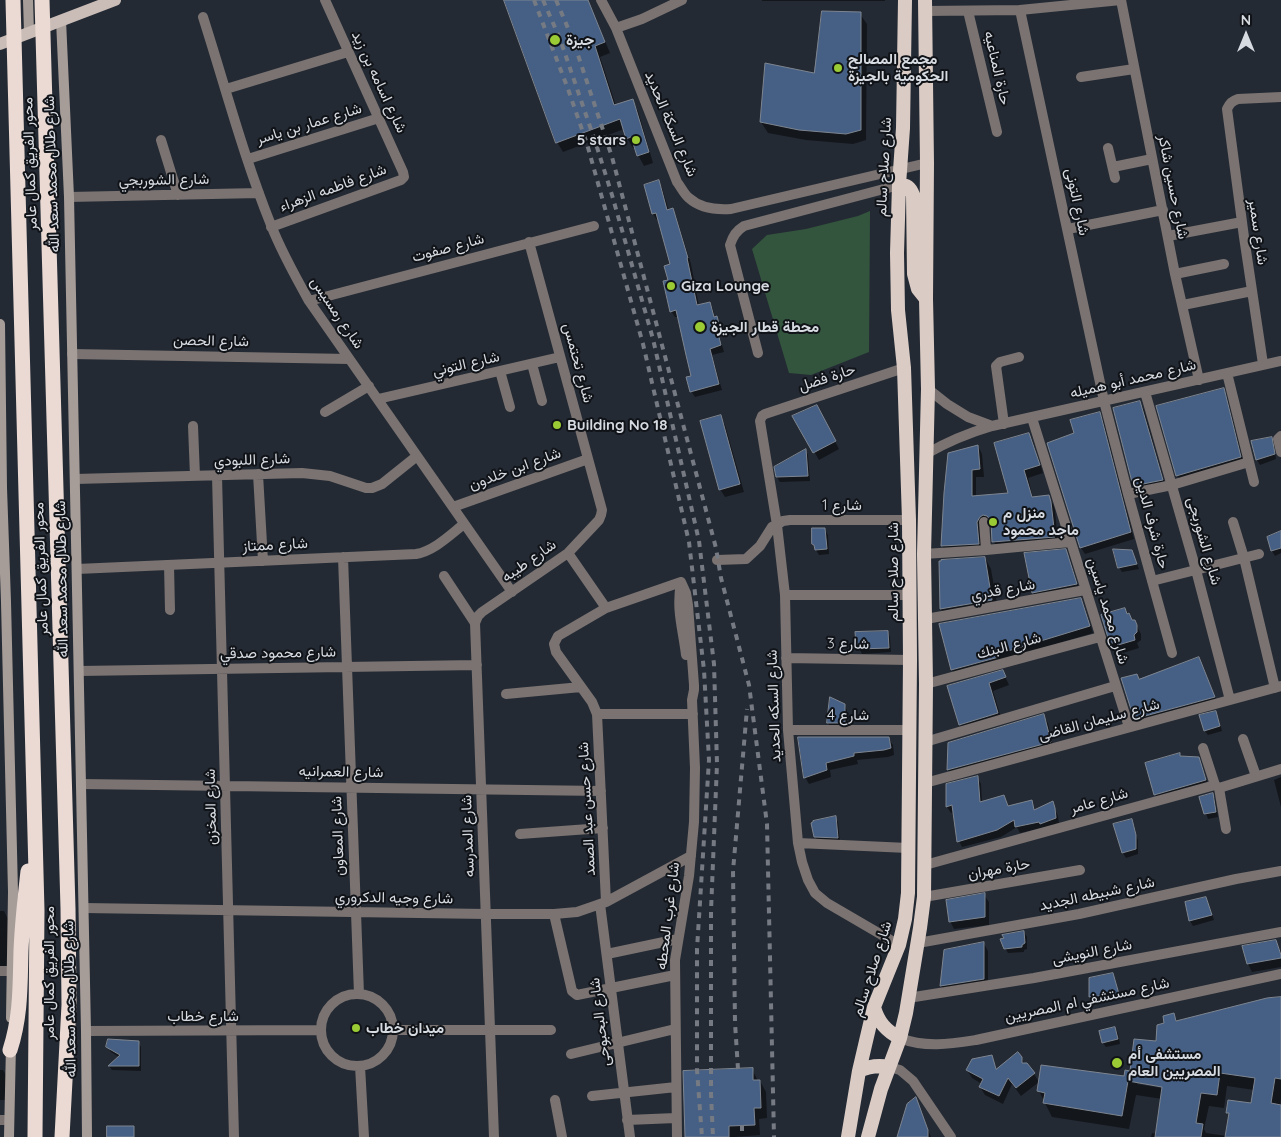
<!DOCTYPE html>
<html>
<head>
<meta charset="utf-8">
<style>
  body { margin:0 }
  #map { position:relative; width:1281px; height:1137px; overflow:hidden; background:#242a34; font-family:Quicksand,sans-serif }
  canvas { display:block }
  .north { position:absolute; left:1221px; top:10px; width:50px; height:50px; -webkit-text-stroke:4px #101317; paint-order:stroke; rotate:0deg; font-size:14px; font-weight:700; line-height:20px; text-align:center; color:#d6dae1 }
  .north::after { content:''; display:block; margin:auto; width:18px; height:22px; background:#d6dae1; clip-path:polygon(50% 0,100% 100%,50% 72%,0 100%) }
</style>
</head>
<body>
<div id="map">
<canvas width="1281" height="1137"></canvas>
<div class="north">N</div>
</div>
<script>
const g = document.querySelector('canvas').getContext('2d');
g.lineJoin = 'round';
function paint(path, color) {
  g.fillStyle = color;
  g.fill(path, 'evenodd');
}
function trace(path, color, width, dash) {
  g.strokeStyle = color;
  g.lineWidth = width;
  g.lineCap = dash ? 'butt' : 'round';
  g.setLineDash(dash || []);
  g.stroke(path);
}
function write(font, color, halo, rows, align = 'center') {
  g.font = font + ' Quicksand,Vazirmatn,sans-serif';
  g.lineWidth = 4;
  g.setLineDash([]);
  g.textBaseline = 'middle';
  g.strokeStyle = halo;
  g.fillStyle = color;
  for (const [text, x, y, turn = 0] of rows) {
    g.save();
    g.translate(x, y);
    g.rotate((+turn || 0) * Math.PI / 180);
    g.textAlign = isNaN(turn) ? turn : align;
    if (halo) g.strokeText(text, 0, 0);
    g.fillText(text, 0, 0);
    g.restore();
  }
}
paint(new Path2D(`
  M870,211L869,352L811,375L789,373L752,249L767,235L806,229L858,216Z`), '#33553d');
paint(new Path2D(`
  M505,0H588L610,53L600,57L616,106L632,101L638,111L653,163L644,166L638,155L635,148H633L627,138L624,129L563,152L557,142Z
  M762,0H885V1H762Z
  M860,14L867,24L866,140L853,144L806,140L768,133L761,122L815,75Z
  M658,182L662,188L669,211L673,210L676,216L691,264L699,306L710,303L713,309L715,318L720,324L723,334L719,335L724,352L712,355L722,390L695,397L691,391L693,377L678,317H675L671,311L670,281L671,264L659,220H657L653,214L645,186Z
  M1223,389L1227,397L1244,465L1182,483L1177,475Z
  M1140,402L1144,410L1166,488L1139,493L1134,485Z
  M1099,413L1103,420L1134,539L1085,554L1081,548L1048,443L1076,434Z
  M821,414L839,449L819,460L794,416Z
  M721,417L725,425L744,492L725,497L720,489Z
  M1029,434L1033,442L1043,473L1028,478L1033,498L1048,496L1053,504L1055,510L1058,544L998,550L994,542L992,524L988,523L982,551L947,553L942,546L978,446L982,454L984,477H976V497L1010,494Z
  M1271,438L1274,443L1276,459L1260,465L1257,460L1252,442Z
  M806,451L808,455L810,481L780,482L777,477L776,468Z
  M825,530L828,535L829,554L819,555L816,550Z
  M1281,533V553L1275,556L1272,551L1269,538Z
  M1065,551L1070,559L1080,592L1037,600L1033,592Z
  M1134,556L1139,569L1122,572L1119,567Z
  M985,558L991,569L998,610L947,620L941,609L940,562Z
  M1081,599L1084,605L1093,633L1001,660L956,676L952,670Z
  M1124,609L1133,622L1134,621L1141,634V640L1137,643L1139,648L1123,653L1121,650L1116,651L1111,643Z
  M888,632L890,637L891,652L862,654L857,644Z
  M1198,659L1204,668L1219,707L1140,728L1135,719L1139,680Z
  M1003,672L1009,685L993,691L1002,721L965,732L960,724L948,686Z
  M844,705L847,710V728H831L828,723Z
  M1215,712L1218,717L1222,731L1208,735L1205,731L1201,716Z
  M1043,716L1048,723L1054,750L953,777L948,770Z
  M800,738H888L893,745L894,755L888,757L857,760L858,764L830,770L831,777L809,784L805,777Z
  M1180,757L1198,758L1202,766L1209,787L1159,801L1155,794Z
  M977,777L981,784L982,802L1004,796L1007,801H1005L1009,812L1031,802L1035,811L1052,803L1058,816L1059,824L1020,833L1017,827L1001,837L962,847L959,841L954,812L951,813L947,807V785Z
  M1281,777V807L1274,780Z
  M1212,794L1215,799L1218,817L1208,819L1204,808Z
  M835,817L838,822L840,842L818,841L815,836Z
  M1131,820L1134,825L1138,841V854L1126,858L1123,853Z
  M984,895L989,902V925L954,929L950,921Z
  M1206,898L1208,903L1214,920L1193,926L1190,921L1186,903Z
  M0,911H4L9,921L10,971L0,972Z
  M1024,932L1027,937V949L1024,950V952L1008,953L1005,948Z
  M1275,941L1281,952V967L1252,972L1248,964Z
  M984,944L988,951V987L946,993L941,986Z
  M1112,974L1115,979L1120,998L1093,1002L1090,997Z
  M1281,998V1098L1280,1106H1281V1137H1151L1152,1133L1157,1134L1162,1099L1136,1095L1129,1129L1052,1117L1039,1091L1126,1077L1157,1043L1166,1024L1174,1015L1178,1022ZM1137,1082L1169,1086L1168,1089L1137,1084ZM1227,1086L1254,1090L1252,1105L1227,1112L1230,1117L1227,1136L1206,1133L1204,1129L1209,1106L1224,1108Z
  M1115,1028L1118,1033L1120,1044L1106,1047L1103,1043Z
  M138,1042L141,1047V1071L112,1070L109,1066L119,1057L111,1052L108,1047Z
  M991,1056L997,1069L1021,1058L1025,1064H1026L1034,1074L1039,1082L1021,1096L1012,1084L1003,1104L985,1095L980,1087L982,1084L972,1078L967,1070Z
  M752,1069L758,1081H760L766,1092L767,1118L759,1119L760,1135L734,1137H686Z
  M0,1070H3L8,1079V1100H0Z
  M915,1099L919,1106L931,1137H898Z`), '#0007');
const building = new Path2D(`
  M504,0H588L605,42L595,46L614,105L633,99L649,152L637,156L631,137L626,139L620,119L556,143Z
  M822,11L861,12V130L846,134L799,130L760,122L765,63L814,73Z
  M659,180L667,210L673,208L688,258H687L697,305L710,302L714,317L717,316L720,328L717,329L721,345L710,349L719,384L690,392L686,377L691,376L686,355L676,310L670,312L663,281L668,280L664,266L670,264L656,213L652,214L644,185Z
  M1224,388L1241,457L1176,476L1156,406Z
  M1140,401L1163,480L1133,486L1113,408Z
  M817,405L836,441L813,453L792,416Z
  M1100,412L1131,532L1080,548L1047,443L1074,433L1070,420Z
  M721,415L740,484L719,490L700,421Z
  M1029,433L1040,465L1024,470L1032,497L1049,495L1051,502L1055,537L992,542L991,521L987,516L983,515L980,517L977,522L979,544L941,546L944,493L948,453L978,445L980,469L972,470V496L1008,493L994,443Z
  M1272,437L1275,454L1256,460L1251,441Z
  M806,449L808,476L776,477L774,467Z
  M812,528H825L827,549L815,550L814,545L812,544Z
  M1281,531V548L1271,551L1267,537Z
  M1066,549L1077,584L1032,593L1024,553Z
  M1113,549L1132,550L1137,564L1118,568Z
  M985,557L992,600L940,609L939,561H941V560Z
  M1081,598L1090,626L998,654L999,657L951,670L939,624Z
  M1125,608L1127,614L1129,613L1132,620H1135L1137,625V632L1134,635L1135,640L1118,645L1115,642L1110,644L1101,615Z
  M888,631L889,648L858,649V644H856L855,632Z
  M1199,657L1215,697L1134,719L1121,678L1137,674L1139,679Z
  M1003,670L1006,677L989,683L998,713L959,725L947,686Z
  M830,697L845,704V723H827Z
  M1216,711L1220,726L1204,731L1199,715Z
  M1044,714L1051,742L947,770L948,743Z
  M798,737H889L891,748L884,750L854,753V756L826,763L827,770L804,778Z
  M1180,753V756L1199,757L1206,780L1154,795L1145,763Z
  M978,776L980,802L1004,795L1008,806L1032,800L1034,810L1053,801L1055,808L1056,818L1040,824L1039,822L1015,827L1014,820L997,830L957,842L952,805L946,807V784Z
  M1213,793L1216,812L1204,814L1199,797Z
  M836,816L838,838L814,837L811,823L813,822V821Z
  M1132,819L1136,835V849L1122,853L1113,824Z
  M985,893V917L949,922L946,900Z
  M1206,897L1212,915L1189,921L1185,902Z
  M1024,931L1025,943L1022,945V947L1004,949L1000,939L1004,938L1002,935Z
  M1276,940L1281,955V958L1247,964L1242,946Z
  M984,942V979L940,986L944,950Z
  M1113,973L1119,994L1089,997V978Z
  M1281,997V1079L1275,1078L1271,1103L1281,1105V1137H1225L1229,1113H1226L1228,1100L1251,1103L1255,1078L1220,1073L1217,1095L1201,1093L1196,1123L1203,1124L1201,1137H1155L1162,1087L1128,1081L1122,1116L1043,1103L1045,1093L1037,1091L1041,1065L1124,1076L1125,1070L1130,1071L1134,1039L1156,1041L1157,1025L1164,1023L1163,1016L1174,1013L1176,1021L1267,998Z
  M1115,1027L1118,1039L1102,1043L1099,1031Z
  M108,1039L139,1041V1066H108L120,1055L106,1047Z
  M1018,1052L1022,1057V1063H1027L1035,1073L1016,1088L1008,1078L999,1096L979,1087L983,1079L966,1070L972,1059L992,1055L996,1069Z
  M753,1068V1080H760L761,1108H754L755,1125L729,1126V1137H685L683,1071Z
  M916,1097L928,1130V1137H897L907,1104Z
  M107,1126H134V1137H107Z`);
paint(building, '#466085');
trace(building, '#7d8590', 1);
trace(new Path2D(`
  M601,0L616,28L677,182C681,187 684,194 689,198C700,208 717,210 731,209L927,163
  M1121,0L1175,274L1199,380
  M1020,10L1104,401L1128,494L1172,653
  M926,11L1020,10L1121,0
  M968,11L997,132
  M203,17C225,86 244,158 271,225C281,251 295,276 309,301L512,592
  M616,28L642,19L682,0
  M1081,77L1134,69
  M226,89L348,52
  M161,140L178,195
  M1108,148L1115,178
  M248,159L379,118
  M1113,167L1152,159
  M69,197L259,193
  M271,227L401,180L404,177L403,172L325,0
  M1068,229L1163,210
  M1168,236L1242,222
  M1175,274L1224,264
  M309,301L594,226
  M1183,305L1252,291
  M758,353L730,245C733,236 736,231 744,226L899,185
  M72,354L349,359
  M532,364L542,401
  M1263,364L1244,237L1227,109C1230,103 1232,101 1238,99L1281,97
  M500,371L510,407
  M1227,373L1254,482
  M928,389L947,404L968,417L992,426
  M1145,392L1196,570L1230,700
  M378,399L560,357
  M325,412L369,386
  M1032,418L1129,727
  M1004,424L996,366L1000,362L1019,357
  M193,426L195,476
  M1281,436L1278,439L1281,452
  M926,454C947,442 968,433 992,426L1281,361
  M258,474L263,561
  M217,476L234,1137
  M75,479L302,473L330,476L366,488H372L382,484L417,456
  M1128,494L1172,485L1249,462
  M453,507L588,459
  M984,522L986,550
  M1233,522L1244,558L1275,688
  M568,553L606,608
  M924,554L986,550L1070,542
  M343,557L359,994
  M717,560L746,559L760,546L772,527L783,521L790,520H909
  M169,565L170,610
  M77,569L416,554C434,551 450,535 464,524
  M444,576L475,623
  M1152,581L1259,554
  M681,583C676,610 683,629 686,655
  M785,595H909
  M926,619L1085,590
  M786,658L910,660
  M79,671L477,665
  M926,684L1100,637
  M506,694L581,687
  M597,714H693
  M788,730H908
  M1243,739L1256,776
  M925,742L1115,686
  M1203,748L1215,785
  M925,783L1281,686
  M81,784L601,791
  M1219,788L1226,829
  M520,834L603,828
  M798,843L908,848
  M925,865L1215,785L1219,788L1281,769
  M924,897L1080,870
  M606,902L597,714L592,702L556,652L554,644L558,636L606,608L681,582
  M600,904L630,1137
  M84,908L486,914H554L577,912L606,902L691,856
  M554,914L572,991L577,995L675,975
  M918,943L1079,914L1236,879L1281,871
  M899,945L827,903L815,893L808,880L802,862L798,843L788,730L785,595L777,525L760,421L762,416L765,414L904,368
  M607,954L678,939
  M0,971H12
  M321 1030a36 36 0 1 1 72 0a36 36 0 1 1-72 0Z
  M908,998L1034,978L1281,932
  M394,1030H551
  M86,1031L320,1030
  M900,1038C925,1048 950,1044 976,1040L1281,974
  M571,1054L675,1029
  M360,1066L364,1137
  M889,1067L900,1070L913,1081L951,1137
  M592,1096L676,1087
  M555,1100L562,1137
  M0,1120H9
  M627,1120L676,1118
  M494,1137L475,623L478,616L482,612L568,553L599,520L601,515L602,510L529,242
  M677,1137L675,960L689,876L694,822L695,768L692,700L694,690V685L688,605L686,593L681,582`), '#7a7371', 10);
trace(new Path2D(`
  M28,0L29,32
  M61,20L69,197L86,1031L87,1137
  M0,324L2,488L6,602L13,892L11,1018
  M9,1137L11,1045`), '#a79d98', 10);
trace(new Path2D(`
  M0,44L115,0`), '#cabdb7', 12);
trace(new Path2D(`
  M899,185C907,185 910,187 913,195L914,274L918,289L926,299
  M874,1007C878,1022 886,1031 900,1038
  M859,1071C869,1066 878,1065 889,1067
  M848,1137L859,1071L866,1041L874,1007L899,945L905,919L908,893L910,660L909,520L904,368L898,310L897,253L899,185L903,128L905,0
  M868,1137L881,1089L900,1038L906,1013L920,928L924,897L926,684L924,554L928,389L926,299L927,163L925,0`), '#daccc5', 14);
trace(new Path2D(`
  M13,0L37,910L35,1137
  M42,0L68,908L69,1005L62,1137
  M10,1050C21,1016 20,986 21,951C22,924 25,898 28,871`), '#eadad3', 15);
trace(new Path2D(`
  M534,0L568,89L587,144L643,344L689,542L704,670L709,760L697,949V1070L702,1137
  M543,0L560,39L596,144L612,195L653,339L699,541L714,664L717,764L711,911V1094L713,1137
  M556,0L573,40L612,157L716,548L721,578L749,685L767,824L774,1137
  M738,1069L735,1023L733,871L747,709
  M742,1125V1137`), '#767b83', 4, [6, 6]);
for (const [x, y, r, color] of [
  [555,40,6,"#9acb34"],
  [838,68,5,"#9acb34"],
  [636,140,5,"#9acb34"],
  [671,286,5,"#9acb34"],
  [700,327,6,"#9acb34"],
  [557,425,5,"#9acb34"],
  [993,522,5,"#9acb34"],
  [356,1028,5,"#9acb34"],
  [1117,1063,6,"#9acb34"]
]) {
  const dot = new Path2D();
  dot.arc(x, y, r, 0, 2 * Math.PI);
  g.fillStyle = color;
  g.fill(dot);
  trace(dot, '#101317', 2);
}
write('bold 15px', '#d6dae1', '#101317', [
  ["جيزة",566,40],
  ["مجمع المصالح",848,59],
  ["الحكومية بالجيزة",848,76],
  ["5 stars",626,140,"right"],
  ["Giza Lounge",681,286],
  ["محطة قطار الجيزة",711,327],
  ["Building No 18",567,425],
  ["منزل م",1003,513],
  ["ماجد محمود",1003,530],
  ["ميدان خطاب",366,1028],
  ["مستشفى أم",1128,1054],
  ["المصريين العام",1128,1071]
], 'left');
write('15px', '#d6dae1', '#101317', [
  ["حارة المناعيه",997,68,77],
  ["شارع اسامه بن زيد",379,82,65],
  ["شارع عمار بن ياسر",309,124,-17],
  ["شارع السكة الحديد",671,124,67],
  ["محور الفريق كمال عامر",30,164,-92],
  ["شارع صلاح سالم",884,167,-87],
  ["شارع طلال محمد سعد الله",52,174,-92],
  ["شارع الشوربجي",164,180,-1],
  ["شارع حسين شاكر",1173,187,79],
  ["شارع فاطمه الزهراء",333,188,-20],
  ["شارع التونى",1077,202,78],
  ["شارع سمير",1258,232,82],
  ["شارع صفوت",448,248,-15],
  ["شارع رمسيس",337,313,56],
  ["شارع الحصن",211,341,1],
  ["شارع تحتمس",578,363,75],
  ["شارع التوني",466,364,-13],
  ["حارة فضل",827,378,-18],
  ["شارع محمد أبو هميله",1133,379,-13],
  ["شارع اللبودي",252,460,-2],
  ["شارع ابن خلدون",515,469,-20],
  ["شارع 1",842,505],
  ["حارة شرف الدين",1152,523,75],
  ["شارع الشوربجى",1204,541,74],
  ["شارع ممتاز",275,545,-3],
  ["شارع طيبه",529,561,-35],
  ["محور الفريق كمال عامر",41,569,-92],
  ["شارع صلاح سالم",893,572,-90],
  ["شارع طلال محمد سعد الله",62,579,-91],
  ["شارع قدري",1003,590,-10],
  ["شارع محمد ياسين",1108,611,73],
  ["شارع 3",848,644,1],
  ["شارع البنك",1009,646,-15],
  ["شارع محمود صدقي",278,653,-1],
  ["شارع السكه الحديد",774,706,-92],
  ["شارع 4",848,715],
  ["شارع سليمان القاضى",1099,720,-15],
  ["شارع العمرانيه",341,772,1],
  ["شارع عامر",1099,801,-16],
  ["شارع المخزن",211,807,-91],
  ["شارع حسن عبد الصمد",587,809,-93],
  ["شارع المعاون",338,836,-92],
  ["شارع المدرسه",468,836,-92],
  ["حارة مهران",999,869,-10],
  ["شارع شبيطه الجديد",1097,894,-12],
  ["شارع وجيه الدكروري",394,898,1],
  ["شارع غرب المحطه",668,916,-83],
  ["شارع النويشى",1092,952,-11],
  ["شارع صلاح سالم",872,969,-72],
  ["محور الفريق كمال عامر",49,973,-90],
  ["شارع طلال محمد سعد الله",70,999,-91],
  ["شارع مستشفي ام المصريين",1087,1000,-12],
  ["شارع خطاب",203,1016],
  ["شارع البحبوحى",600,1022,-97]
]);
</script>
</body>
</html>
